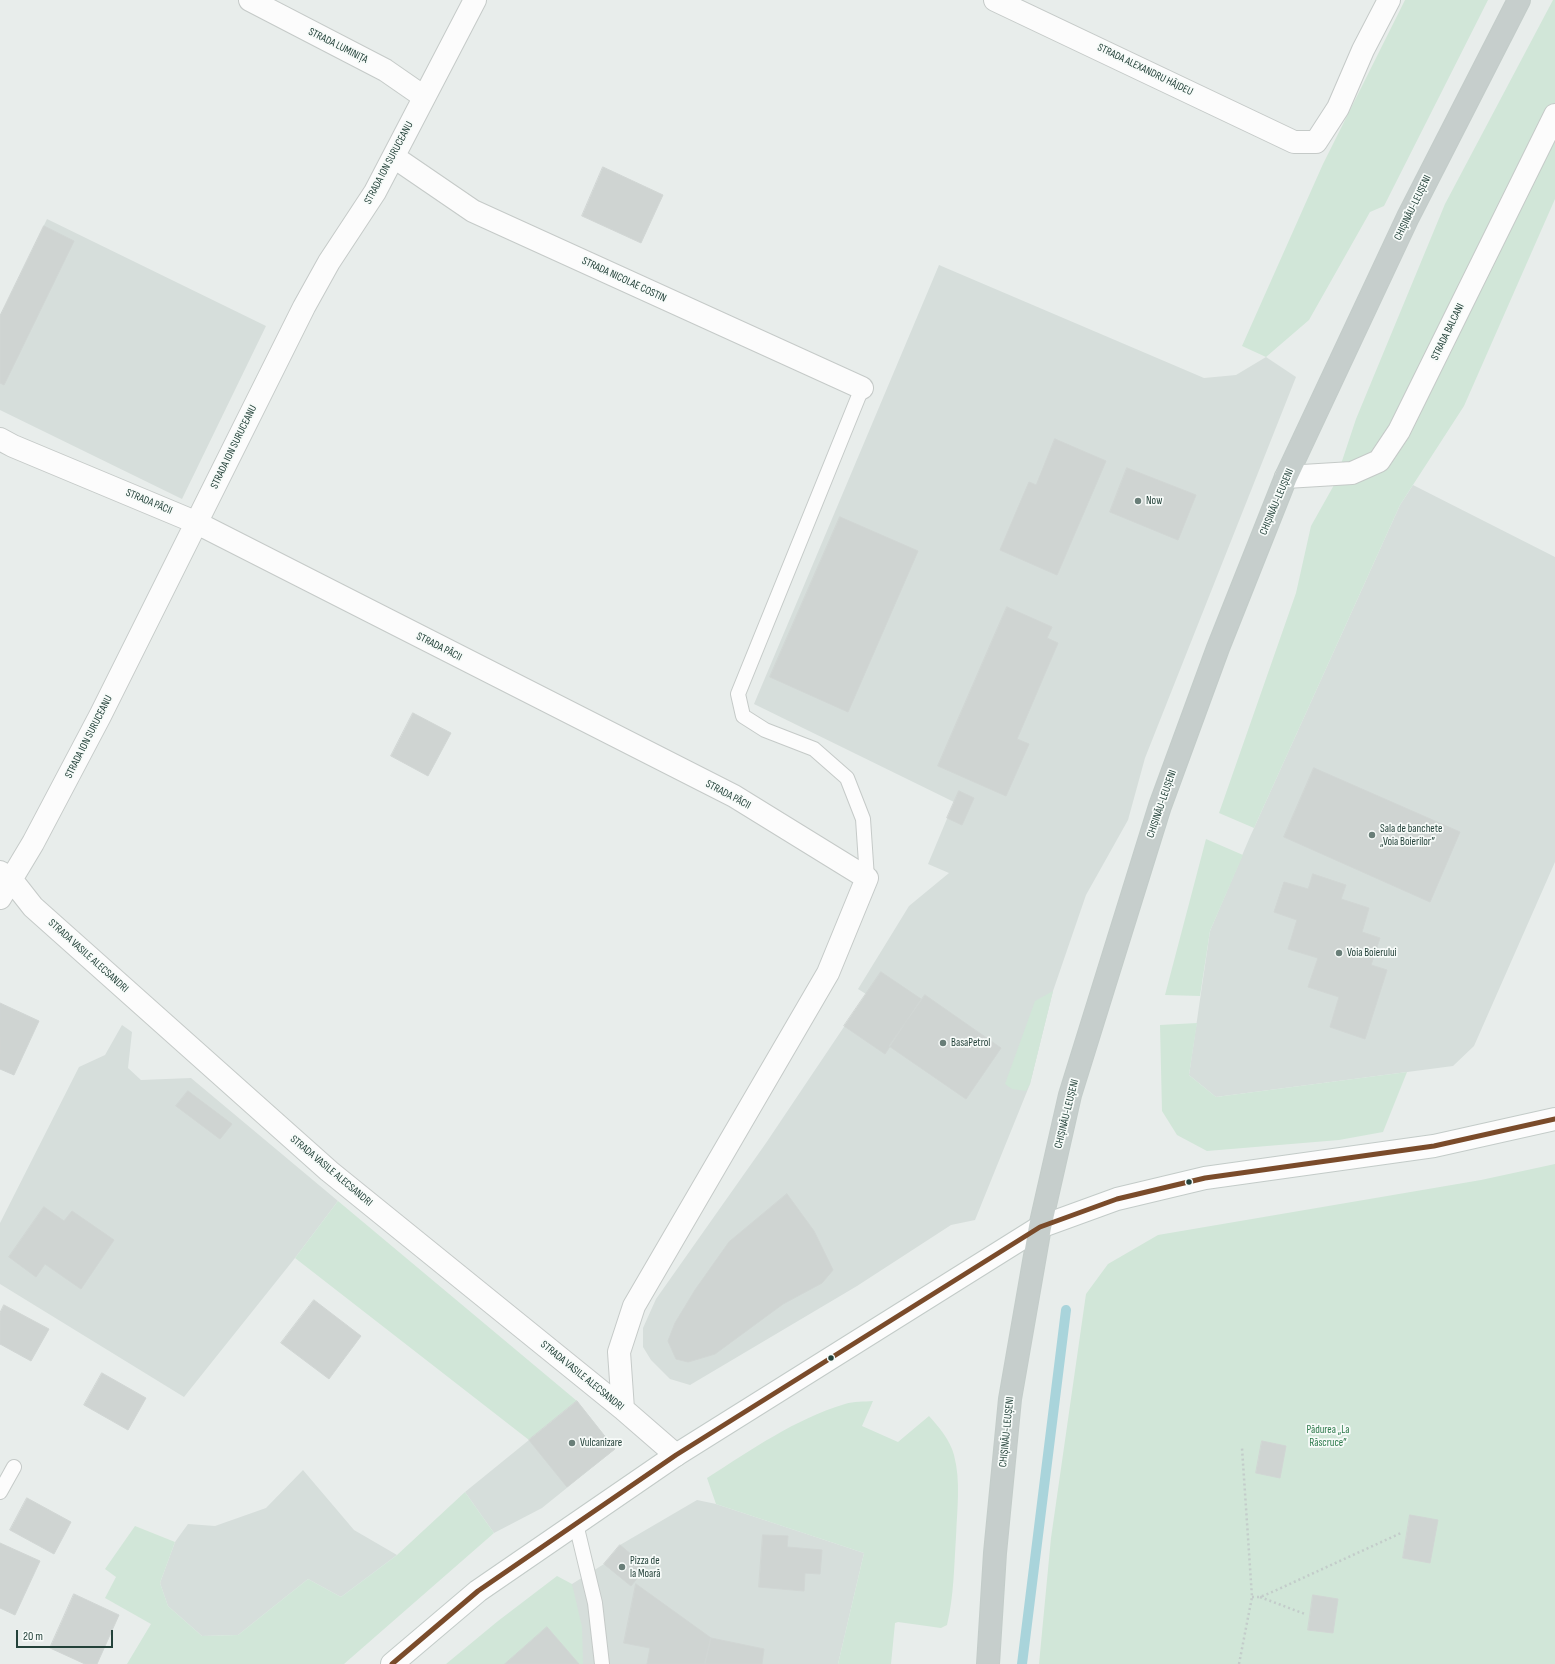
<!DOCTYPE html>
<html>
<head>
<meta charset="utf-8">
<style>
  body { margin:0 }
  #map { position:relative; width:1555px; height:1664px; overflow:hidden; background:#e8edeb; font-family:"Sofia Sans Condensed",sans-serif }
  canvas { display:block }
  .scale { position:absolute; left:16px; top:1630px; width:97px; height:18px; box-sizing:border-box; border:2px solid #24423a; border-top:0; padding-left:5px; font-size:12px; line-height:14px; white-space:nowrap; color:#24423a; -webkit-text-stroke:3px #f7fbf9; paint-order:stroke }
</style>
</head>
<body>
<div id="map">
<canvas width="1555" height="1664"></canvas>
<div class="scale">20 m</div>
</div>
<script>
const g = document.querySelector('canvas').getContext('2d');
g.lineJoin = 'round';
function paint(path, color) {
  g.fillStyle = color;
  g.fill(path, 'evenodd');
}
function trace(path, color, width, dash) {
  g.strokeStyle = color;
  g.lineWidth = width;
  g.lineCap = dash ? 'butt' : 'round';
  g.setLineDash(dash || []);
  g.stroke(path);
}
function write(font, color, halo, rows, align = 'center') {
  g.font = font + ' "Sofia Sans Condensed",sans-serif';
  g.lineWidth = 3.5;
  g.setLineDash([]);
  g.textBaseline = 'middle';
  g.strokeStyle = halo;
  g.fillStyle = color;
  for (const [text, x, y, turn = 0] of rows) {
    g.save();
    g.translate(x, y);
    g.rotate((+turn || 0) * Math.PI / 180);
    g.textAlign = isNaN(turn) ? turn : align;
    if (halo) g.strokeText(text, 0, 0);
    g.fillText(text, 0, 0);
    g.restore();
  }
}
paint(new Path2D(`
  M47,219L266,326L182,499L0,410V316Z
  M939,265L1204,378L1236,375L1266,357L1296,377L1145,758L1128,820L1086,895L1053,991L1030,1084L975,1220L951,1225L857,1286L690,1385L670,1379L651,1360L643,1347V1328L656,1299L766,1143L866,994L858,989L909,906L949,873L928,864L954,802L754,704Z
  M1413,485L1555,557V862L1474,1046L1453,1066L1216,1097L1189,1075L1210,931L1249,839L1400,505Z
  M122,1025L132,1032L128,1068L141,1080L191,1078L338,1201L295,1258L184,1397L0,1284V1223L79,1067L105,1055Z
  M577,1401L615,1449L542,1508L494,1533L465,1492Z
  M303,1470L354,1530L397,1555L341,1597L308,1579L238,1635L202,1636L168,1606L160,1583L175,1542L188,1524L215,1526L266,1508Z
  M697,1500L716,1504L864,1553L838,1664H487L572,1584L604,1564L620,1545Z`), '#d6dedb');
paint(new Path2D(`
  M1405,0H1488L1384,206L1370,212L1309,320L1266,357L1242,346L1323,164Z
  M1553,0H1555V199L1464,406L1400,505L1254,828L1219,813L1296,593L1311,526L1334,485L1356,419L1445,204Z
  M1206,839L1243,855L1210,931L1200,996L1165,995Z
  M1053,991L1030,1084L1026,1091L1012,1089L1005,1084L1035,1001Z
  M1197,1023L1189,1075L1216,1097L1407,1072L1383,1132L1339,1140L1207,1151L1177,1135L1162,1111L1160,1025Z
  M1555,1164V1664H1039L1051,1538L1086,1294L1108,1264L1158,1235L1481,1180Z
  M338,1201L577,1401L529,1440L295,1258Z
  M873,1401L862,1426L898,1442L929,1416C939,1427 950,1440 954,1455C961,1481 957,1510 956,1537C954,1566 954,1596 947,1625L941,1628L898,1622L895,1623L891,1664H838L864,1553L716,1504L707,1478C751,1450 795,1419 845,1404C854,1401 864,1402 873,1401Z
  M465,1492L494,1533L344,1664H127L151,1624L105,1598L116,1577L105,1569L135,1526L175,1542L160,1583L168,1606L202,1636L238,1635L308,1579L341,1597L397,1555Z
  M557,1576L572,1584L582,1627L583,1664H446L498,1621Z`), '#d1e6d8');
trace(new Path2D(`
  M1022,1664L1066,1310`), '#a9d4db', 10);
const building = new Path2D(`
  M603,167L663,195L641,243L582,216Z
  M44,226L74,241L4,385L0,383V316Z
  M1055,439L1106,461L1057,575L1000,550L1029,482L1036,485Z
  M1127,468L1196,495L1178,540L1110,512Z
  M840,517L918,551L848,712L770,677Z
  M1007,607L1052,627L1047,638L1058,643L1017,739L1029,744L1006,796L938,766Z
  M413,713L451,733L428,776L391,756Z
  M1314,768L1460,832L1430,902L1284,837Z
  M959,791L974,798L962,825L947,818Z
  M1313,874L1346,885L1341,899L1369,908L1362,932L1380,938L1371,965L1387,970L1365,1039L1330,1027L1339,997L1308,987L1318,958L1288,949L1297,920L1274,912L1284,882L1308,889Z
  M881,972L921,999L885,1054L844,1026Z
  M925,995L1001,1048L966,1099L889,1046Z
  M0,1003L39,1021L14,1075L0,1069Z
  M188,1091L232,1124L220,1139L176,1106Z
  M787,1194L814,1231L833,1270L822,1283L783,1304L715,1354L688,1362L676,1359L668,1341L675,1323L695,1290L729,1242Z
  M44,1207L64,1221L72,1211L114,1240L81,1289L45,1264L36,1277L9,1257Z
  M314,1300L361,1336L329,1379L281,1343Z
  M4,1305L49,1329L31,1361L0,1344V1313Z
  M102,1373L146,1398L128,1430L84,1405Z
  M577,1401L615,1449L567,1487L529,1440Z
  M1262,1441L1286,1446L1280,1478L1256,1473Z
  M27,1498L71,1522L54,1554L10,1530Z
  M1410,1515L1438,1520L1430,1563L1403,1558Z
  M763,1535L788,1536L787,1547L822,1550L820,1574L805,1573L804,1591L759,1587Z
  M0,1543L40,1561L15,1615L0,1608Z
  M620,1545L646,1567L631,1586L604,1564Z
  M636,1584L711,1638L705,1664H647L650,1648L624,1643Z
  M74,1594L119,1615L97,1664H85L50,1648Z
  M1313,1595L1338,1599L1333,1633L1308,1630Z
  M547,1627L579,1664H505Z
  M711,1638L764,1649L762,1664H705Z`);
paint(building, '#cfd4d2');
trace(building, '#d1d6d4', 1);
const service = new Path2D(`
  M862,388L738,694L743,716L765,730L814,749L847,778L863,819L867,878
  M0,1492L14,1467
  M576,1524L595,1603L602,1664`);
const minor = new Path2D(`
  M250,0L385,70L424,97
  M995,0L1294,142H1316L1338,108L1363,50L1389,0
  M394,157L473,211L862,388
  M0,439L13,446L195,522L734,796L867,878L828,973L634,1306L619,1352L623,1409
  M1286,477L1352,473L1379,461L1399,431L1555,115
  M0,872L11,879L33,907L329,1171L623,1409L676,1455
  M0,898L33,843L100,716L304,307L329,262L375,192L475,0`);
const secondary = new Path2D(`
  M392,1664L478,1591L676,1455L1040,1227L1117,1199L1205,1178L1434,1146L1555,1119`);
const trunk = new Path2D(`
  M988,1664L995,1553L1010,1399L1040,1227L1070,1095L1160,806L1218,648L1286,477L1408,217L1519,0`);
trace(service, '#c5cac8', 16);
trace(minor, '#c5cac8', 24);
trace(secondary, '#c3cbc8', 24);
trace(trunk, '#c3ccc9', 24);
trace(new Path2D(`
  M1252,1597H1260L1270,1593L1401,1533
  M1260,1597L1305,1614
  M1239,1664L1252,1597L1242,1448`), '#c3ccca', 2.5, [2, 3]);
trace(service, '#fcfcfc', 14);
trace(minor, '#fcfcfc', 22);
trace(secondary, '#fcfcfc', 22);
trace(trunk, '#c6cecc', 22);
trace(new Path2D(`
  M392,1664L478,1591L676,1455L1040,1227L1117,1199L1205,1178L1434,1146L1555,1119`), '#7a4b2a', 5);
for (const [x, y, r, color] of [
  [1138,501,4,"#697e78"],
  [1372,835,4,"#697e78"],
  [1339,953,4,"#697e78"],
  [943,1043,4,"#697e78"],
  [1189,1182,3.5,"#24423a"],
  [831,1358,3.5,"#24423a"],
  [572,1443,4,"#697e78"],
  [622,1567,4,"#697e78"]
]) {
  const dot = new Path2D();
  dot.arc(x, y, r, 0, 2 * Math.PI);
  g.fillStyle = color;
  g.fill(dot);
  trace(dot, '#f7fbf9', 1.5);
}
write('11px', '#24423a', '#f7fbf9', [
  ["STRADA LUMINIȚA",338,46,27],
  ["STRADA ALEXANDRU HÂJDEU",1145,70,26],
  ["STRADA ION SURUCEANU",389,163,-62],
  ["CHIȘINĂU-LEUȘENI",1413,208,-64],
  ["STRADA NICOLAE COSTIN",624,280,25],
  ["STRADA BALCANI",1448,332,-64],
  ["STRADA ION SURUCEANU",234,447,-64],
  ["STRADA PĂCII",149,502,23],
  ["CHIȘINĂU-LEUȘENI",1277,502,-67],
  ["STRADA PĂCII",439,647,27],
  ["STRADA ION SURUCEANU",89,737,-63],
  ["STRADA PĂCII",728,795,28],
  ["CHIȘINĂU-LEUȘENI",1162,804,-71],
  ["STRADA VASILE ALECSANDRI",88,956,42],
  ["CHIȘINĂU-LEUȘENI",1067,1114,-76],
  ["STRADA VASILE ALECSANDRI",331,1171,40],
  ["STRADA VASILE ALECSANDRI",582,1376,39],
  ["CHIȘINĂU-LEUȘENI",1007,1432,-84]
]);
write('11px', '#24423a', '#f7fbf9', [
  ["Now",1146,501],
  ["Sala de banchete",1380,829],
  ["„Voia Boierilor”",1380,842],
  ["Voia Boierului",1347,953],
  ["BasaPetrol",951,1043],
  ["Vulcanizare",580,1443],
  ["Pizza de",630,1561],
  ["la Moară",630,1574]
], 'left');
write('11px', '#2d7a4b', '#f7fbf9', [
  ["Pădurea „La",1328,1430],
  ["Răscruce”",1328,1443]
]);
</script>
</body>
</html>
